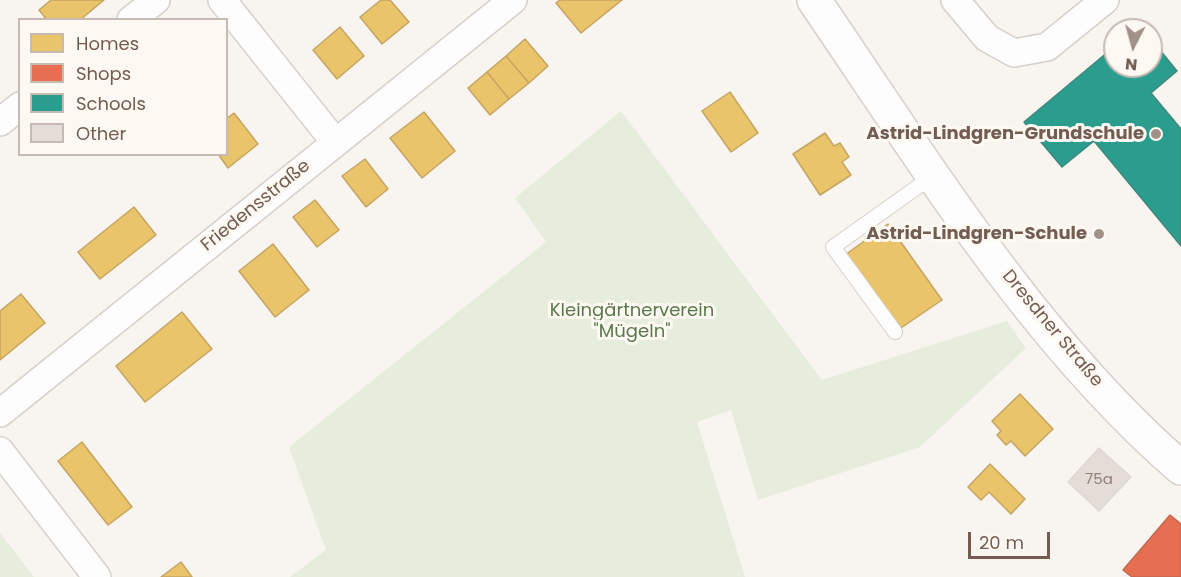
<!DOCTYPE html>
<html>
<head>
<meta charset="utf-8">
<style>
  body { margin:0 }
  #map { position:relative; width:1181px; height:577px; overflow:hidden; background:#f8f4f0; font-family:Poppins,sans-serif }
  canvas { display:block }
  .legend { position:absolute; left:18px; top:18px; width:210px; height:138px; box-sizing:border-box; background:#fdf9f2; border:2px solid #c6bab2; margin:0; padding:8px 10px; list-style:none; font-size:18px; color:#735c51 }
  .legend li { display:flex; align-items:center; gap:12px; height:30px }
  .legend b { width:30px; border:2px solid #c6bab2 }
  .north { position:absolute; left:1103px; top:18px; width:60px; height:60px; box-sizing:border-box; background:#fdf9f2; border:2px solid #c6bab2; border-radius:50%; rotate:186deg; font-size:16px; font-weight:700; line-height:24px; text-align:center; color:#735c51 }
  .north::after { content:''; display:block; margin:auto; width:21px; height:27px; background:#a29189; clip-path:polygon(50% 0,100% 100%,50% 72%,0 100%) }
  .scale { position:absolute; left:968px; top:532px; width:82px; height:27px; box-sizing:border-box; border:3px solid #735c51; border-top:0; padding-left:8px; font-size:18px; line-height:21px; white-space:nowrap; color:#735c51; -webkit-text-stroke:4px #fdf9f2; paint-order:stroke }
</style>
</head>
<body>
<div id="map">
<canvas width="1181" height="577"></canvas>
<ul class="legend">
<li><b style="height:16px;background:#e9c46a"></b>Homes</li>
<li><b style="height:16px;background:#e76f51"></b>Shops</li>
<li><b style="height:16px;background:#2a9d8f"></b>Schools</li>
<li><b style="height:16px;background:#e4ddd7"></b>Other</li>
</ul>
<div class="north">N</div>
<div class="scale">20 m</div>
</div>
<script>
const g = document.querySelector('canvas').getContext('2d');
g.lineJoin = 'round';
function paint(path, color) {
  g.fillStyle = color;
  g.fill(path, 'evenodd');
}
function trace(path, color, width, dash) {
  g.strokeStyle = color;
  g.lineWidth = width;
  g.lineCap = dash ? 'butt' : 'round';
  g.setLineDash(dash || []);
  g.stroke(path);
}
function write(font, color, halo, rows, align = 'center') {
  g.font = font + ' Poppins,sans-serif';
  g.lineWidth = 6;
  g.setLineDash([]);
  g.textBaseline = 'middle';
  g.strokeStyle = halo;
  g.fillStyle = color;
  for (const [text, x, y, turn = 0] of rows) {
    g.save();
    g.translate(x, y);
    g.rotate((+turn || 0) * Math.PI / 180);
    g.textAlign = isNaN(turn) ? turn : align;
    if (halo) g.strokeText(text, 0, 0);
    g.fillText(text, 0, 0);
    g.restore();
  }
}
paint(new Path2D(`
  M621,111L822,380L1007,321L1026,348L920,447L758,500L731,410L697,422L745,577H290L326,550L289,447L546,242L515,198Z
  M0,533L34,577H0Z`), '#e6eddc');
const homes = new Path2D(`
  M51,0H104L80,20H47L39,10Z
  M381,0H390L409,22L382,44L360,17Z
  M560,0H622L581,33L556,3Z
  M340,27L364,56L337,79L313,50Z
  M525,39L548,66L529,83L506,56Z
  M506,56L529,83L509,99L487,72Z
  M487,72L509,99L490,115L468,88Z
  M730,92L758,133L731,152L702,111Z
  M424,112L455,151L422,178L390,138Z
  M234,113L258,144L228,168L218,154H226V119Z
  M825,133L834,146L840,143L849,157L842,162L851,175L820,195L793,154Z
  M365,159L388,189L366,207L342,176Z
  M315,200L339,230L317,247L293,217Z
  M134,207L156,235L100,279L78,252Z
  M888,224L942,300L898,330L845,255Z
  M273,244L309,290L275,317L239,271Z
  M21,294L45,323L0,360V311Z
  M182,312L212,349L145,402L116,366Z
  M1020,394L1053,429L1025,456L1011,441L1006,445L997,435L1001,431L992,421Z
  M82,442L132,507L108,525L58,461Z
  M990,464L1025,499L1011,514L989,492L981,500L968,487Z
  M181,562L192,577H161Z`);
paint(homes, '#e9c46a');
trace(homes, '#c6a562', 1.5);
const shops = new Path2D(`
  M1170,515L1181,524V577H1132L1123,570Z`);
paint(shops, '#e76f51');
trace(shops, '#c46951', 1.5);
const schools = new Path2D(`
  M1151,39L1177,71L1151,93L1181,129V246L1094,141L1062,167L1024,122L1115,46V66H1151Z`);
paint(schools, '#2a9d8f');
trace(schools, '#408a7c', 1.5);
const building = new Path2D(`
  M1099,448L1131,477L1099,511L1068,482Z`);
paint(building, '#e4ddd7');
trace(building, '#e0d8d2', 1.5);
const service = new Path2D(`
  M895,332L833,247L933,176`);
const minor = new Path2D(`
  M222,0L335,142
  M955,0L987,38L1014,53L1047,47L1105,0
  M131,20L156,0
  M0,122L20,106
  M0,413L513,0
  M0,451L97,577`);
const tertiary = new Path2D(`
  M814,0C924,161 1033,340 1181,468`);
trace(service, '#d5d0cb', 16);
trace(minor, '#d5d0cb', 30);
trace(tertiary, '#d5d0cb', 36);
trace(service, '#fefdfd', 14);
trace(minor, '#fefdfd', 27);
trace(tertiary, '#fefdfd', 33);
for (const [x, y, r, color] of [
  [1156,134,6,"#a29189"],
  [1099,234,6,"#a29189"]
]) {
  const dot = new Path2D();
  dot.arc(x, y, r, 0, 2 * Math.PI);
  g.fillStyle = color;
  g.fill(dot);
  trace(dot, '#fdf9f2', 2);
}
write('15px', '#917e75', null, [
  ["75a",1099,480]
]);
write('bold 18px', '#735c51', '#fdf9f2', [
  ["Astrid-Lindgren-Grundschule",1144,134],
  ["Astrid-Lindgren-Schule",1087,234]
], 'right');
write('18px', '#735c51', '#fdf9f2', [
  ["Friedensstraße",256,206,-39],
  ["Dresdner Straße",1052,329,50]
]);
write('18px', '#59784b', '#fdf9f2', [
  ["Kleingärtnerverein",632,311],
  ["\"Mügeln\"",632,332]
]);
</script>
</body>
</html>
